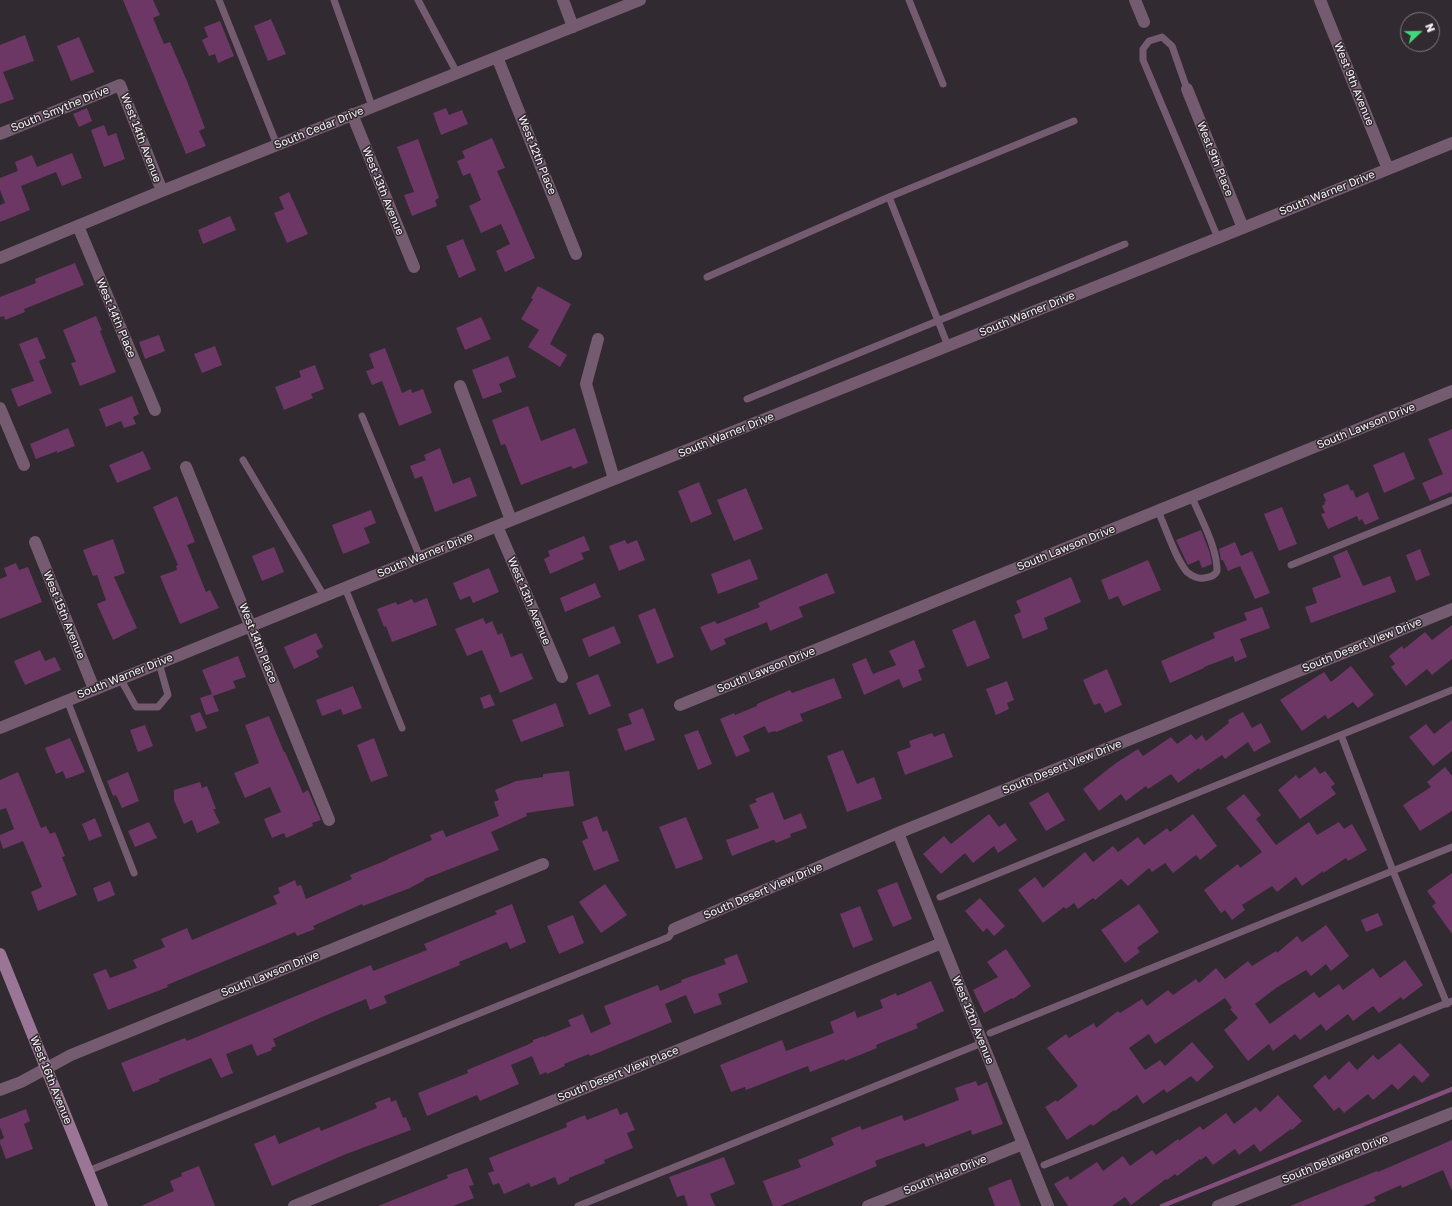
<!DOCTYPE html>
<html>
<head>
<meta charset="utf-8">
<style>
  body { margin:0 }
  #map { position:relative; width:1452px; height:1206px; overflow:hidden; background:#312a30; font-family:"Golos Text",sans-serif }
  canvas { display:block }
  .north { position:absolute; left:1400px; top:12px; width:40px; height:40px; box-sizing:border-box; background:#312a30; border:1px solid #807a7f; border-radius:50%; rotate:68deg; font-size:11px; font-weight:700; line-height:16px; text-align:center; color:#f7f3f6 }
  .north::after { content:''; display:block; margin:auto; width:14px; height:18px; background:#43d77b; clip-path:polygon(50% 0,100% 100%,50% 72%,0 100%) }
</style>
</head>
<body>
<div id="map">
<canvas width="1452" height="1206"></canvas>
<div class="north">N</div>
</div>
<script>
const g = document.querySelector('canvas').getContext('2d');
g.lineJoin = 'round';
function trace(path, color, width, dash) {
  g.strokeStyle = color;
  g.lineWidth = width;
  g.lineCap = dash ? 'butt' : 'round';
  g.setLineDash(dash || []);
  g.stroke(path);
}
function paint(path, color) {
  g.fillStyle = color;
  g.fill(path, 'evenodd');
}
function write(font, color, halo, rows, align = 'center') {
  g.font = font + ' "Golos Text",sans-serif';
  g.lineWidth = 3;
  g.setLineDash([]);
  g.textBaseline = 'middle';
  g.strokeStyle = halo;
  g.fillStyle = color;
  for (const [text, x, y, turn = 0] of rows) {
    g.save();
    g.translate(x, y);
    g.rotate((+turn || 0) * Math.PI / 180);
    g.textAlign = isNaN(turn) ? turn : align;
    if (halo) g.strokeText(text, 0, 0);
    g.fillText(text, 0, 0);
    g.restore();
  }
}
trace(new Path2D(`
  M1162,1206L1452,1089`), '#834d7c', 4.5);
paint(new Path2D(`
  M123,0H153L160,15L153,18L164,44L170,42L187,81L205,128L199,131L206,146L186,154Z
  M271,19L286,54L268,61L254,26Z
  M220,21L234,56L218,63L215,54L209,56L202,40L208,37L204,27Z
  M25,35L34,61L3,72L14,99L0,104V45Z
  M79,37L94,72L71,81L57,46Z
  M87,108L92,121L79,127L73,114Z
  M446,108L449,115L462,110L468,124L441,135L433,113Z
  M104,125L108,136L116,133L125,159L104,167L91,130Z
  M492,138L505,168L497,171L535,258L505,272L496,251L510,244L501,224L481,233L469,206L481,200L470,173L463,176L457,161L465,158L462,151Z
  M418,139L439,198L435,200L437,206L412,216L404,195L414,192L397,147Z
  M72,153L82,178L62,186L56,172L21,186L30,210L0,222V205L5,203L0,190V178L18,171L15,162L32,155L37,167Z
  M289,192L308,234L287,243L274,213L284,209L279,197Z
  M230,216L236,230L203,244L198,230Z
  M463,239L476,270L459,278L446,246Z
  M75,263L84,285L24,309L25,312L5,320L4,316L0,317V297L36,283L35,279Z
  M538,286L571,304L550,344L567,355L560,367L528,347L539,330L521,319L533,299L531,298Z
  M96,316L102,330L100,331L116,372L80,386L71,363L76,362L63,330Z
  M481,317L491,339L465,350L456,328Z
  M159,335L165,351L145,359L139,342Z
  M37,337L46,358L39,361L52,393L18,407L11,389L34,381L19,344Z
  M215,346L222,365L202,373L194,354Z
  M385,348L402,393L411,389L412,393L423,389L432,413L399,426L382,381L372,385L366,371L374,368L369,354Z
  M508,356L516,377L499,384L502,392L483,399L472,370Z
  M315,365L324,389L311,394L313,398L284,410L275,387L301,377L299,371Z
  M132,396L139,414L133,417L136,424L124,428L121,421L106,427L99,409Z
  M528,406L541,441L575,428L588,463L573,469L571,466L521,485L505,444L501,445L492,420Z
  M68,428L75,446L57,453V451L36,459L30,444Z
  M1452,429V495L1451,492L1430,501L1422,483L1443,474L1428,439Z
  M440,448L453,484L470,477L477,496L435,512L422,476L415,479L410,466L426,460L424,455Z
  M143,451L151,469L117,483L109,465Z
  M1404,452L1415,479L1384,493L1373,465Z
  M699,482L712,514L691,523L678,491Z
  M1348,484L1351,491L1353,490L1356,498L1368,492L1379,519L1365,525L1362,519L1359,521L1357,516L1328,529L1321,514L1325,513L1322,506L1325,504L1324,502L1326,501L1323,494Z
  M746,488L763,529L734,541L717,500Z
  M177,496L195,542L187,545L206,592L210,590L219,608L180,624L160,576L177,570L176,566L178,565L153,507Z
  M1282,507L1297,544L1279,551L1264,514Z
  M371,510L376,523L364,528L370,543L343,554L332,525Z
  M1201,530L1210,553L1212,564L1202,568L1199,560L1188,565L1176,540Z
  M584,536L590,550L581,553L584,559L550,574L544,559L550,556L548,551Z
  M113,539L125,573L114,577L137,628L113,640L97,604L106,600L97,575L93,576L83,550Z
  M625,540L627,544L637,540L645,560L619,571L609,546Z
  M1235,542L1241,556L1252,551L1270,593L1255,599L1240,566L1228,571L1223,560H1221L1219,549Z
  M274,547L284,572L262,581L252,556Z
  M1420,549L1430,575L1416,581L1406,555Z
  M1347,550L1363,586L1390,576L1396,592L1311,623L1305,607L1317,603L1312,588L1341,577L1333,556Z
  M750,559L758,579L718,594L711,574Z
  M1148,560L1161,590L1123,606L1118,596L1109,600L1101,580Z
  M16,563L19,570L28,567L42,602L0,619V579L7,576L4,568Z
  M489,568L499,592L473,603L470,596L460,600L453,583Z
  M827,573L835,593L799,607L803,617L770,631L767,622L724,639L726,644L711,651L700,627L715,621L717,624L760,607L758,603Z
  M1071,577L1081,602L1044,618L1048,629L1023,639L1014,615L1021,612L1016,601Z
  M595,583L601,597L565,612L560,598Z
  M427,598L437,625L392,642L386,626L384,627L377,609L396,602L397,605L412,599L414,603Z
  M1262,607L1270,628L1240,639L1247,657L1235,662L1233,656L1204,667V668L1170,683L1161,661L1215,638L1213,633L1247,620L1244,613Z
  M655,608L674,657L657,664L638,615Z
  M483,618L486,624L492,621L498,635L502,633L511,657L522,653L533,679L500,693L482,650L467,656L455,629Z
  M975,620L990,658L967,667L952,630Z
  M1452,625V659L1432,675L1427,669L1406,686L1391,667L1395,664L1389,656L1402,646L1404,649L1425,632L1432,640Z
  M614,626L621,643L589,657L582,639Z
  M316,633L323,647L316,651L319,657L294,669L284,647Z
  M914,640L925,667L918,670L922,680L903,688L899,679L864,695L852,664L866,658L873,674L896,665L889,651Z
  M40,650L45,661L55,657L61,670L25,685L14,661Z
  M238,656L246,677L233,681L236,688L213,696L219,711L206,715L200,698L212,694L202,670Z
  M1351,666L1374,695L1358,708L1353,702L1328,719L1325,715L1302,731L1280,700L1324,672L1331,682Z
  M1107,669L1122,705L1105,713L1100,703L1094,705L1083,680Z
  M598,674L611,706L589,715L576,683Z
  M834,678L842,698L800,714L803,721L776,732L775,731L768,733L765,726L743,736L750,751L736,757L720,719L734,713L735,715L757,706V704L790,690L792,693Z
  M1007,681L1014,700L1007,703L1009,709L996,715L986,689Z
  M353,686L362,708L343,715L341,709L322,716L316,700Z
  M490,694L495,705L484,709L480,698Z
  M556,703L564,726L521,742L512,720Z
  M643,708L655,740L625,751L617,729L632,724L628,714Z
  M200,712L207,728L196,732L190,716Z
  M1243,712L1252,728L1261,723L1271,742L1254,752L1248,742L1225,759L1222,755L1200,770L1199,768L1178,783L1171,774L1148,789L1146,786L1126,801L1121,794L1099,811L1083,789L1116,763L1138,749L1143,756L1171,737L1177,744L1191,734L1196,740L1202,735L1206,741L1229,723L1228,720Z
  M269,716L284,752H285L303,793L308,790L321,820L312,823L313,826L286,838L284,833L272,838L264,819L281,812L270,787L245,798L234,773L259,763L245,725Z
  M1452,720V751L1433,766L1409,737L1426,724L1434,734Z
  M145,725L153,746L138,752L130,730Z
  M698,730L712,764L698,770L684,735Z
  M932,733L934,737L944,733L953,757L905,775L897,752L911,747L909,741Z
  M70,738L85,772L66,779L63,771L56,774L45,748Z
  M374,738L388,776L371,782L357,745Z
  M843,750L857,784L874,777L882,799L847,812L827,756Z
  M1315,767L1320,774L1325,771L1335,784L1331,787L1336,794L1300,819L1278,790L1296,775L1299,779Z
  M1445,767L1452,776V811L1420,831L1403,805L1431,787L1427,782Z
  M569,771L574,806L526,813L527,816L491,832L499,850L424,879L425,880L410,888L363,906L362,904L313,926L315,929L297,936L295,932L167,985L168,987L108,1010L93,974L106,969L110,978L137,968L133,960L165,947L161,939L187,928L192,940L277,904L273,896L280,893L278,888L295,880L297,886L301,885L306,899L352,879L350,875L387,860L389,858L432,840L430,835L443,830L446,837L499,816L494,802L499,800L495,790L516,781L543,777V774Z
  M18,772L41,828L46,826L50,834L55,832L65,856L62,857L77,895L38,911L31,892L42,887L23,841L3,849L0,840V835L14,829L6,808L0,810V780Z
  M128,772L139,801L122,808L116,795L113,796L107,781Z
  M200,782L202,788L207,786L216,809H213L220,823L197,833L192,820L184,824L174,800V790Z
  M773,792L784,820L801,813L807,828L790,834L791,837L776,843L774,840H773L732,856L726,840L759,828L749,805L757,802L755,799Z
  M1048,792L1065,820L1046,831L1029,803Z
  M1244,794L1261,815L1256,819L1276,845L1309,822L1317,835L1339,822L1344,829L1352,824L1367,850L1348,861L1346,858L1323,873V871L1302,886L1296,877L1277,892L1272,886L1242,905L1245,910L1232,920L1225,910L1221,913L1204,890L1238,864L1240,868L1262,852L1226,808Z
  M989,814L999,827L1005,823L1017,840L998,853L994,846L973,863L965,853L941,874L923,854L944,836L951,844Z
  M1193,814L1217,846L1200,860L1196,855L1173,873L1165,863L1152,872L1149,868L1128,886L1121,879L1095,900L1093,898L1078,909L1074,903L1066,909L1064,907L1043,923L1018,890L1035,877L1043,888L1085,852L1093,862L1113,846L1118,852L1138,837L1144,845L1167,828L1170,832Z
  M597,816L603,832L607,830L619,861L594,871L582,841L588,838L582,822Z
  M686,817L703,859L676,869L659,827Z
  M95,818L102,836L89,841L82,824Z
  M149,822L157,838L135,847L128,831Z
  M1452,873V934L1432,906L1436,903L1427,891Z
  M110,881L115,895L98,902L93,888Z
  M897,882L912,919L893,927L877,890Z
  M605,884L627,915L601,933L579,902Z
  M980,898L1005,926L994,936L987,928L983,932L965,911Z
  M512,904L526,942L510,949L507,942L459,962L460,965L384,996L387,1003L370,1010L366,999L322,1017L273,1039L276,1046L271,1048L272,1050L257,1056L252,1044L226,1054L233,1073L221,1078L211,1058L159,1079L160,1081L133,1092L121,1063L185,1038L187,1041L371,965L373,971L427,950L424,944L497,914L495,911Z
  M1139,904L1159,932L1137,948L1140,952L1125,963L1101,930Z
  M860,906L873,940L853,948L840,914Z
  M1378,913L1383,925L1366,932L1361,920Z
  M573,915L584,943L559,954L547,926Z
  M1326,925L1349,956L1331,971L1326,964L1311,976L1306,970L1276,988L1255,1004L1270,1024L1314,992L1319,998L1339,984L1343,990L1373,968L1380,978L1405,960L1423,985L1403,1000L1401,997L1379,1013L1373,1006L1353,1021L1348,1014L1326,1031L1321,1024L1300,1040L1295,1034L1273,1051L1269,1044L1248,1061L1224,1030L1238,1018L1230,1009L1232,1008L1225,998L1155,1044L1149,1034L1129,1048L1145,1070L1160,1060L1165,1066L1192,1042L1214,1067L1197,1082L1191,1076L1167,1093L1164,1089L1143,1104L1137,1095L1115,1111L1114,1110L1093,1126L1091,1124L1067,1140L1045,1107L1056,1100L1057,1102L1078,1086L1047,1048L1066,1034L1069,1038L1094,1023L1096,1028L1118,1011L1120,1013L1142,999L1147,1006L1168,990L1173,995L1196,979L1199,983L1216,968L1225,979L1248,961L1252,966L1276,951L1277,953L1297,936L1302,942Z
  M1006,949L1031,986L1013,999L1012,998L984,1013L973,990L998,977L987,962Z
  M737,954L748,982L718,994L722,1004L694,1014L686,995L665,1004L672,1022L590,1056L589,1054L564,1064L565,1066L547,1074L546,1072L540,1075L532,1056L511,1065L519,1084L480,1101L477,1095L427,1116L418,1093L468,1073L467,1070L527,1045L533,1042V1040L544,1036V1037L571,1026L568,1020L583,1014L591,1033L611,1024L604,1006L658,985L660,991L682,982L681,980L726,964L724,959Z
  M931,981L944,1011L916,1024L918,1028L876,1045L877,1048L845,1061L844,1059L810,1072L808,1066L746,1090L745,1087L731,1092L720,1065L782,1040L786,1051L834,1033L830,1022L855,1011L857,1018L883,1008L880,1000L896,993L897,996Z
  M1400,1043L1430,1075L1422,1083L1414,1075L1398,1090L1392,1084L1373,1100L1368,1094L1344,1113L1339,1107L1334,1111L1313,1086L1325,1075L1329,1080L1349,1061L1357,1070L1373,1055L1378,1060Z
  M976,1081L978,1086L987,1082L1003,1124L972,1135L971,1130L926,1147L924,1143L875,1161L877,1166L780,1206H773L763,1181L801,1167L798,1160L834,1145L831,1138L860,1126L862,1130L902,1115L904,1121L959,1100L955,1088Z
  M1278,1095L1302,1121L1292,1130L1291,1129L1260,1152L1254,1144L1239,1155L1235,1149L1213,1165L1206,1156L1201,1160L1200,1159L1177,1176L1175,1174L1167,1180L1166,1179L1131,1205L1125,1197L1112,1206H1068L1054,1184L1068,1176L1070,1180L1097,1162L1103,1171L1123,1156L1130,1166L1152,1150L1156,1155L1178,1139L1179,1141L1200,1126L1203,1130L1226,1113L1234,1124L1256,1107L1260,1112Z
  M390,1097L391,1102L396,1100L403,1118L406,1117L411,1130L346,1154L272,1186L254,1144L275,1135L279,1144L319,1127L321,1131L377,1108L375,1103Z
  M617,1108L620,1115L627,1112L635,1130L627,1133L633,1148L604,1160L605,1163L569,1178V1180L558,1185L555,1177L531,1187L529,1183L504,1194L499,1183L493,1185L488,1173L494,1171L489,1158L567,1127L566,1123L585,1115L587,1120Z
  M26,1109L30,1121L24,1124L33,1149L6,1159L0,1143V1140L4,1138L0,1127V1119Z
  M1452,1140V1191L1443,1170L1402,1188L1401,1185L1374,1197L1376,1201L1363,1206H1290L1377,1171L1378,1172Z
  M724,1157L735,1184L710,1194L715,1206H688L684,1195L677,1197L669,1177Z
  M199,1166L215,1206H141L174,1191L170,1181L182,1176L181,1173Z
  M467,1168L474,1185L469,1186L474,1198L453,1206H378L448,1178L447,1175Z
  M1011,1179L1021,1206H995L988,1188Z`), '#6c3765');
trace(new Path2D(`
  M219,0L277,145
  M334,0L372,106
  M418,0L457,73
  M909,0L943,84
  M1187,89L1172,46L1162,37L1149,41L1143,49V60L1218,238
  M889,197L948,346
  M707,277L889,197L1074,121
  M747,399L1125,244
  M362,416L420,557
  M243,460L324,596
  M1158,511C1166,528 1175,558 1187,572C1192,576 1199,579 1204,578C1210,577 1215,576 1217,571C1217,546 1201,520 1192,497
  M1291,565L1452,500
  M345,588L402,728
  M120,678L136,707H158L168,695L159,663
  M67,700L134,873
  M1341,735L1393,871L1447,1004
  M940,897L1452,690
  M990,1033L1452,847
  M1044,1165L1452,1001
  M88,1171L669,937L674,929
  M578,1206L982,1043`), '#745b70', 7);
trace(new Path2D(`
  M563,0L573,27
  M1135,0L1144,22
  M1320,0L1388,169
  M497,57L576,254
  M1187,89L1243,228
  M352,114L414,267
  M0,134L120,85L162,191
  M78,226L155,410
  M0,258L162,191L640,0
  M598,339L586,384L614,479
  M460,386L511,520
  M0,408L24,465
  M186,467L329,820
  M497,526L562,677
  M35,542L94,689
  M680,705L1452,391
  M0,728L497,526L1243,228L1452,143
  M898,833L1048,1206
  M674,929L898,833L1452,609
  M0,1090L21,1082L71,1055L543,864
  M294,1206L942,943
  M868,1206L1023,1144
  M1218,1206L1452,1113`), '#745b70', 12);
trace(new Path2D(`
  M0,954L102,1206`), '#9b7595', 12);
write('11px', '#f7f3f6', '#312a30', [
  ["West 9th Avenue",1354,84,68],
  ["South Smythe Drive",60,109,-22],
  ["South Cedar Drive",319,128,-22],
  ["West 14th Avenue",141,138,69],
  ["West 12th Place",537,155,68],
  ["West 9th Place",1215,159,68],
  ["West 13th Avenue",383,191,68],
  ["South Warner Drive",1327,193,-22],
  ["South Warner Drive",1027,314,-22],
  ["West 14th Place",116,318,67],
  ["South Lawson Drive",1366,426,-22],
  ["South Warner Drive",726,435,-22],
  ["South Lawson Drive",1066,548,-22],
  ["South Warner Drive",425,555,-22],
  ["West 13th Avenue",529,601,67],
  ["West 15th Avenue",64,615,68],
  ["West 14th Place",258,643,68],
  ["South Desert View Drive",1362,645,-22],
  ["South Lawson Drive",766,670,-22],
  ["South Warner Drive",125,676,-22],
  ["South Desert View Drive",1062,767,-22],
  ["South Desert View Drive",763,891,-23],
  ["South Lawson Drive",270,974,-22],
  ["West 12th Avenue",973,1020,68],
  ["South Desert View Place",618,1074,-22],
  ["West 16th Avenue",51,1080,68],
  ["South Delaware Drive",1335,1159,-22],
  ["South Hale Drive",945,1175,-22]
]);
</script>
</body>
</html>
